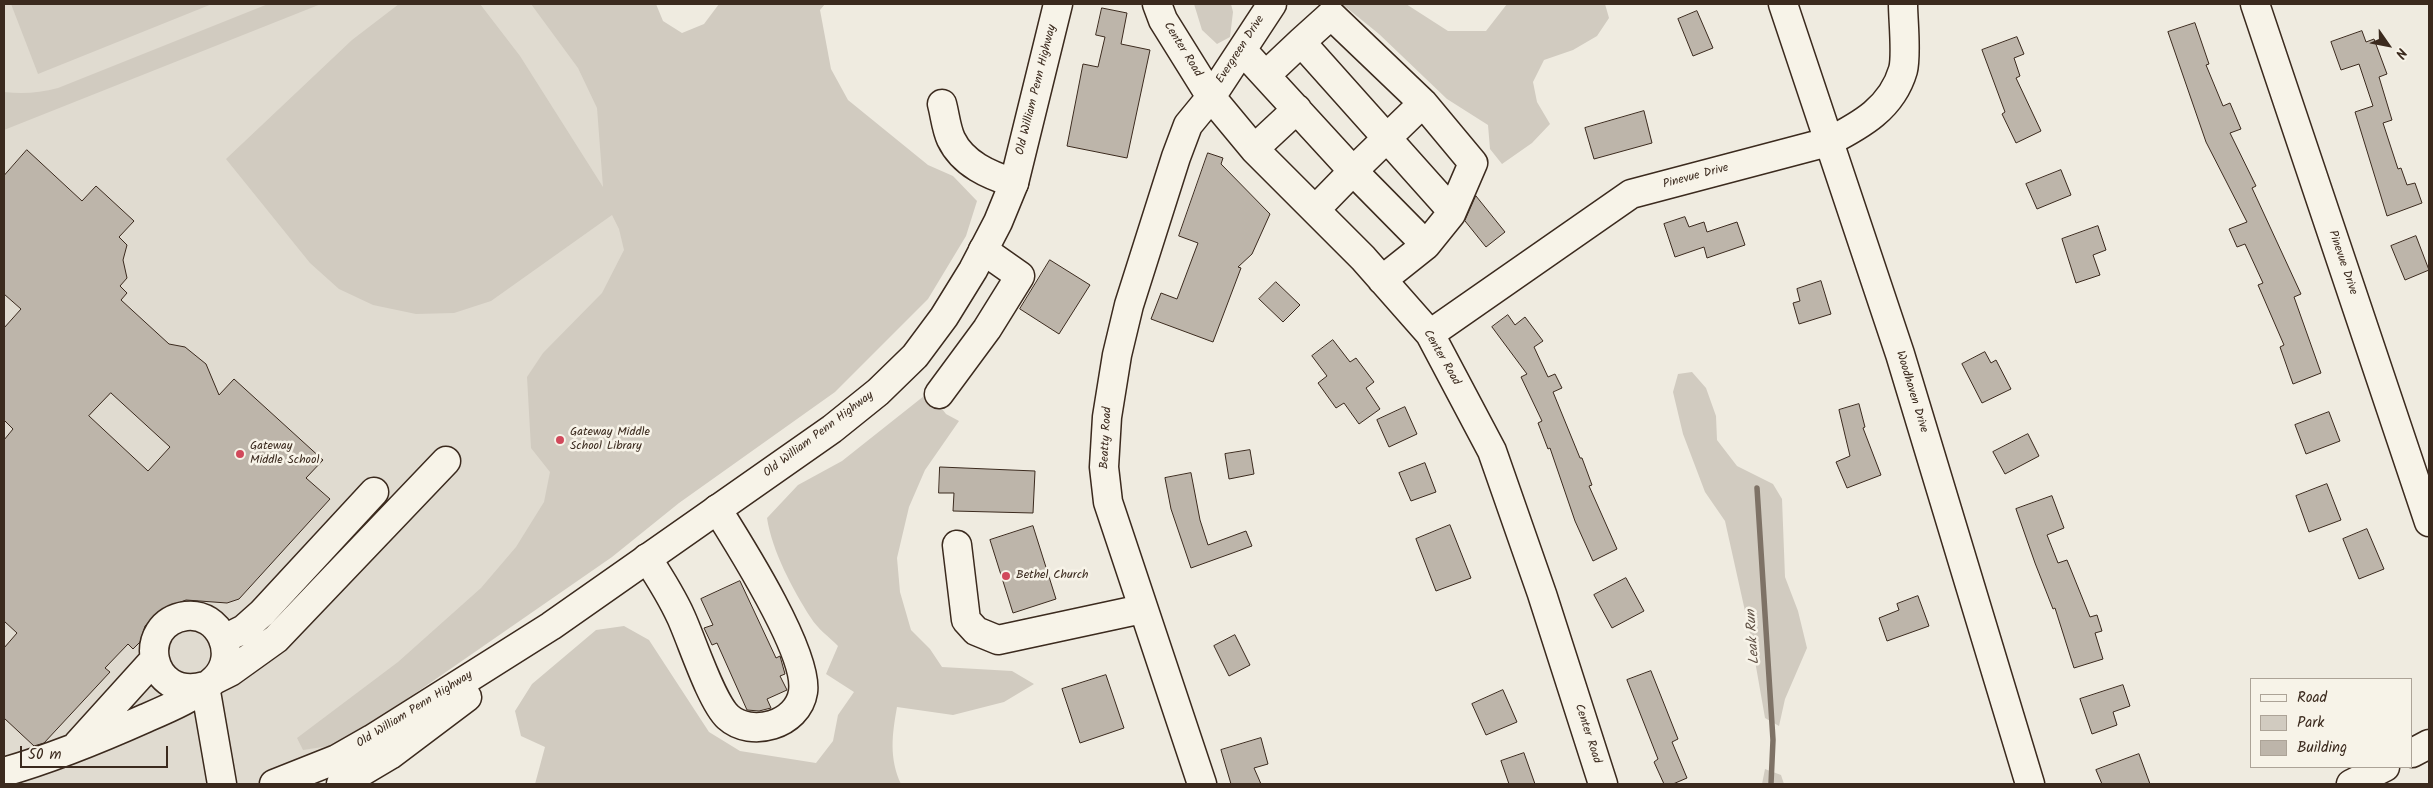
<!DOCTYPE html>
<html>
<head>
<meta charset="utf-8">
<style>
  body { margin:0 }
  #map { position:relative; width:2433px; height:788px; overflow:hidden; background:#efebe0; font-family:Kalam,sans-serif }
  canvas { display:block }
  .frame { position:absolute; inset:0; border:5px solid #3b2a1e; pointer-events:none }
  .legend { position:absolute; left:2250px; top:678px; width:162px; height:90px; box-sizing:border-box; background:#f7f3e8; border:1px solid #aca397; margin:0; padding:6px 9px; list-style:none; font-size:15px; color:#3b2a1e }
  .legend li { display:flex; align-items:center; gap:10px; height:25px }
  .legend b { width:25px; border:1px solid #aca397 }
  .north { position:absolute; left:2363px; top:20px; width:50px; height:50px; -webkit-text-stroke:4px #f7f3e8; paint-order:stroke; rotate:123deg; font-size:14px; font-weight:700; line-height:20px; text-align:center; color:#3b2a1e }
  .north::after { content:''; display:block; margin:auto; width:18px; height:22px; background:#3b2a1e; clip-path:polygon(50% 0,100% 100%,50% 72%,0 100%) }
  .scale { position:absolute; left:20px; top:746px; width:148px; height:22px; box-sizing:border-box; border:2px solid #3b2a1e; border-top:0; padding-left:6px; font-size:15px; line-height:18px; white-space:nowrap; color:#3b2a1e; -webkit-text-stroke:4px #f7f3e8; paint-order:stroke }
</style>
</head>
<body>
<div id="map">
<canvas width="2433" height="788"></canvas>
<div class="frame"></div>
<ul class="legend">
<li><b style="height:6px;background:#f7f3e8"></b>Road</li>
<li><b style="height:14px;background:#d1cbc0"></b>Park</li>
<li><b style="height:14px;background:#bdb5aa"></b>Building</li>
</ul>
<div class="north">N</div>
<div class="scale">50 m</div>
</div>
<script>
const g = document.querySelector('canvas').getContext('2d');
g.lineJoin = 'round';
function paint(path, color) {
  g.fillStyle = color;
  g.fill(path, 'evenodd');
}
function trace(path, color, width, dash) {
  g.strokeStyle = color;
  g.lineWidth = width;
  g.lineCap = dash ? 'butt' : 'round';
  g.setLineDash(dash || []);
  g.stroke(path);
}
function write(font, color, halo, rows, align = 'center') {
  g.font = font + ' Kalam,sans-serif';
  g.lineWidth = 5;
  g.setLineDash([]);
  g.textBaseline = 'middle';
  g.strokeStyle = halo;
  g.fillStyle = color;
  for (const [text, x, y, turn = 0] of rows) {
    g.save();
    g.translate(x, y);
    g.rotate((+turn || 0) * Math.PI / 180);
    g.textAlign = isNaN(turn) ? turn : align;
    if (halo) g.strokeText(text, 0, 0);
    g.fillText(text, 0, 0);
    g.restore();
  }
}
paint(new Path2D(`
  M4,4H567L620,75L629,301L571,519L360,725L283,773L257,784H4Z`), '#e0dbd0');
paint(new Path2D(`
  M11,4H212L38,74Z
  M268,4H321L4,130V92C23,94 39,93 58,88Z
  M399,4H480L520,56L603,187L597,108L578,68L531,4H656L663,21L682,33L704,24L719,4H825L820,10L831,69L848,100L928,165L953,176L977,201L966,236L928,299L835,392L679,503L612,557L342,744L303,750L297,738L398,662L481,588L516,547L544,502L550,472L531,448L527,377L543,353L602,293L624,250L619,229L612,215L491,301L454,313L416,314L373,305L339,289L310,263L226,159L352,40Z
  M1194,4H1231L1233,12L1230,37L1217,44L1202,30Z
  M1342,4H1406L1448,31H1486L1507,4H1605L1609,18L1597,36L1573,50L1544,60L1533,82L1537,102L1550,124L1532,143L1502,164L1490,149L1488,125L1447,99L1379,34Z
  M1692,372L1706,388L1716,416L1717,440L1737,466L1773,484L1782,499L1785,577L1798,611L1807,648L1785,699L1779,726L1765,718L1751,638L1725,521L1705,492L1683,434L1673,392L1678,374Z
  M929,392L946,414L959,421L925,470L909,507L897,558L900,592L911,630L930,649L942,667L1012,671L1034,684L1004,702L953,715L897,707C892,735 889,758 901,784H535L545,747L521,736L515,711L532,684L596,630L624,626L649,640L709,732L740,751L816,763L833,741L838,715L854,692L826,674L838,646C829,637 817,628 811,618C793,590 772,551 767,518L798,485L842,461Z
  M1765,769L1781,775L1784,784H1762Z`), '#d1cbc0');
trace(new Path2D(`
  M1757,488L1773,740L1771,784`), '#7e7266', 5.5);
const building = new Path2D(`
  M1102,8L1127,13L1121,44L1150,50L1127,158L1067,146L1083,64L1098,67L1105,37L1096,35Z
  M1697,11L1713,48L1693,56L1678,19Z
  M2195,23L2209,64L2206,65L2223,106L2230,103L2241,129L2230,133L2256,186L2252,188L2301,294L2294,297L2321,373L2293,384L2280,347L2284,345L2258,285L2263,283L2245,244L2237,247L2229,229L2247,222L2206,142L2168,32Z
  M2362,31L2366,42L2374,39L2387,74L2379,77L2392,120L2383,123L2398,169L2401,168L2407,185L2415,183L2422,203L2387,216L2355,112L2373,106L2359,64L2341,70L2331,42Z
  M2017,37L2024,54L2014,58L2020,76L2016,78L2041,131L2016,143L2002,114L2005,112L1982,50Z
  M1644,111L1652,143L1594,159L1585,128Z
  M27,150L82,201L96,186L134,221L119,237L127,245L123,260L127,278L120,286L127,293L121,300L169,344L185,347L206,364L219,395L234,379L323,460L306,478L330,499L239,599L227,603L186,600L159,611L145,626L140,642L133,649L128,644L105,668L110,672L44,743L34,746L4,718V648L17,633L4,621V440L13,429L4,420V328L21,309L4,294V176ZM111,393L170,447L148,471L89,416Z
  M1208,153L1223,158L1221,164L1270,214L1252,254L1238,267L1241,268L1213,342L1151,319L1161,293L1177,299L1198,243L1179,236Z
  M2061,170L2071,195L2037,209L2026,184Z
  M1476,196L1505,232L1486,247L1465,221Z
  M1685,217L1689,227L1704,222L1707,232L1737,222L1745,245L1707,258L1704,247L1675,257L1664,224Z
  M2098,226L2106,250L2093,255L2100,275L2076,283L2062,239Z
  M2416,236L2429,270L2405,280L2391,246Z
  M1050,260L1090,285L1059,334L1020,309Z
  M1821,281L1831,314L1799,324L1793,303L1800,301L1797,289Z
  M1276,282L1300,305L1283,322L1259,299Z
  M1508,315L1515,325L1525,317L1543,341L1534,347L1548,377L1555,374L1562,388L1553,392L1580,458H1582L1592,485L1589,486L1617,549L1593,561L1575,521L1550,448L1548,449L1538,423L1542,421L1521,377L1527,374L1492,327Z
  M1333,340L1350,362L1356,358L1374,382L1366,388L1380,409L1359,424L1344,403L1336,408L1318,383L1327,376L1312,356Z
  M1985,352L1991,363L1996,360L2011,389L1982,403L1962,364Z
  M1859,404L1865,427L1863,428L1881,475L1847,488L1836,462L1850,456L1839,410Z
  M1405,407L1417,434L1389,447L1377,420Z
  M2329,412L2340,441L2306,454L2295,425Z
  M2028,434L2039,456L2005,474L1993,452Z
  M1250,450L1254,474L1229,479L1225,454Z
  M1425,463L1436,492L1411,501L1399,473Z
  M940,467L1035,471L1033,513L953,511L954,493H939Z
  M1191,473L1200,520L1208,545L1246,531L1252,546L1191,568L1171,509L1165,478Z
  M2327,484L2341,520L2309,532L2296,496Z
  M2052,496L2064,528L2047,535L2058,563L2067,560L2090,617L2097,615L2102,631L2095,633L2103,659L2074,668L2055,608L2053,609L2035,563L2016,509Z
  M1450,525L1471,578L1436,591L1416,539Z
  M1033,526L1056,599L1013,613L990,540Z
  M2367,529L2384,569L2359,579L2343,539Z
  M1626,578L1644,611L1612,628L1594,595Z
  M740,581L776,658L780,656L785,674L780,676L787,690L767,699L771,708L759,711L747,710L717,643L712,645L704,628L713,625L701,599Z
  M1918,596L1929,626L1887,641L1879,618L1899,610L1897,604Z
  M1235,635L1250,665L1229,676L1214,646Z
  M1651,671L1678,739L1672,742L1687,778L1673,784H1664L1654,762L1658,759L1627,680Z
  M1106,675L1124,728L1080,743L1062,689Z
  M2123,685L2130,706L2113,712L2117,725L2092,734L2080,699Z
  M1503,690L1517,722L1486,735L1472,704Z
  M1261,738L1268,764L1254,768L1261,784H1231L1221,750Z
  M1524,753L1535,784H1509L1501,761Z
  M2139,754L2150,784H2102L2096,770Z`);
paint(building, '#bdb5aa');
trace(building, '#3b2a1e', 1);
const minor = new Path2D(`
  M1157,4L1163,20L1211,97L1255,150L1363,258L1430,334L1492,451L1542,594L1603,784
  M1783,4L1900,354L2030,784
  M2255,4L2429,522
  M1242,50L1353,171L1315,210
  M1266,75L1301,42
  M942,104C945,115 946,128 951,139C963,164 989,175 1014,183
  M1254,149L1297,109
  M1426,245L1451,214L1473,163L1423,103L1331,15L1301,42L1452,211
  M1382,280L1426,245L1353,171L1423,103
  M1430,334L1631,194L1828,142C1861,125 1892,108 1903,70C1907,55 1903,20 1903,4
  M939,394L987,329L1020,276L983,250
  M957,545L966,620L976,631L998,640L1142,609
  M647,558C660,578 672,597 681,617C692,641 711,701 728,717C751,738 798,725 803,692C809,654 739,544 717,509
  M224,639L244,629L262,613L374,492
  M214,680L230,672L276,639L446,461
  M205,686L222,784
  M78,744L154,660
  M2412,753L2429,744
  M4,772C53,758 99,739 146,718C167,709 198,696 215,679C239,656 220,612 186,616C135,623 148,702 205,686
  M1202,784L1108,502L1104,467L1107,417L1117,355L1129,305L1176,157L1188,125L1211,97L1272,4
  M2351,784L2385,767`);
const major = new Path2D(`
  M274,784L337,759L372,739L551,626L832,429L878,392L915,356L944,317L973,270L998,222L1014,183L1058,4
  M341,784L390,755L467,697`);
trace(minor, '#3b2a1e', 31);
trace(major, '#3b2a1e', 31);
trace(minor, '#f7f3e8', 28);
trace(major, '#f7f3e8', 28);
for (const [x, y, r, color] of [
  [560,440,5,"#d1495b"],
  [240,454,5,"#d1495b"],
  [1006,576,5,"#d1495b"]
]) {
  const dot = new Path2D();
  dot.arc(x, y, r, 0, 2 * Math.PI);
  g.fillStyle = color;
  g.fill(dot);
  trace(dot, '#f7f3e8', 2);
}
write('12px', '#3b2a1e', '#f7f3e8', [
  ["Center Road",1182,50,58],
  ["Evergreen Drive",1241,50,-57],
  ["Old William Penn Highway",1037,90,-76],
  ["Pinevue Drive",1696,177,-15],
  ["Pinevue Drive",2342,263,71],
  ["Center Road",1441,358,60],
  ["Woodhaven Drive",1911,392,73],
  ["Old William Penn Highway",819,435,-37],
  ["Beatty Road",1107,438,-87],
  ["Old William Penn Highway",415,710,-32],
  ["Center Road",1587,734,72]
]);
write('12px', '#3b2a1e', '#f7f3e8', [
  ["Gateway Middle",570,433],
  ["School Library",570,447],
  ["Gateway",250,447],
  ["Middle School",250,461],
  ["Bethel Church",1016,576]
], 'left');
write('italic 14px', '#625448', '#f7f3e8', [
  ["Leak Run",1754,637,-94]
]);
</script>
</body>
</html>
